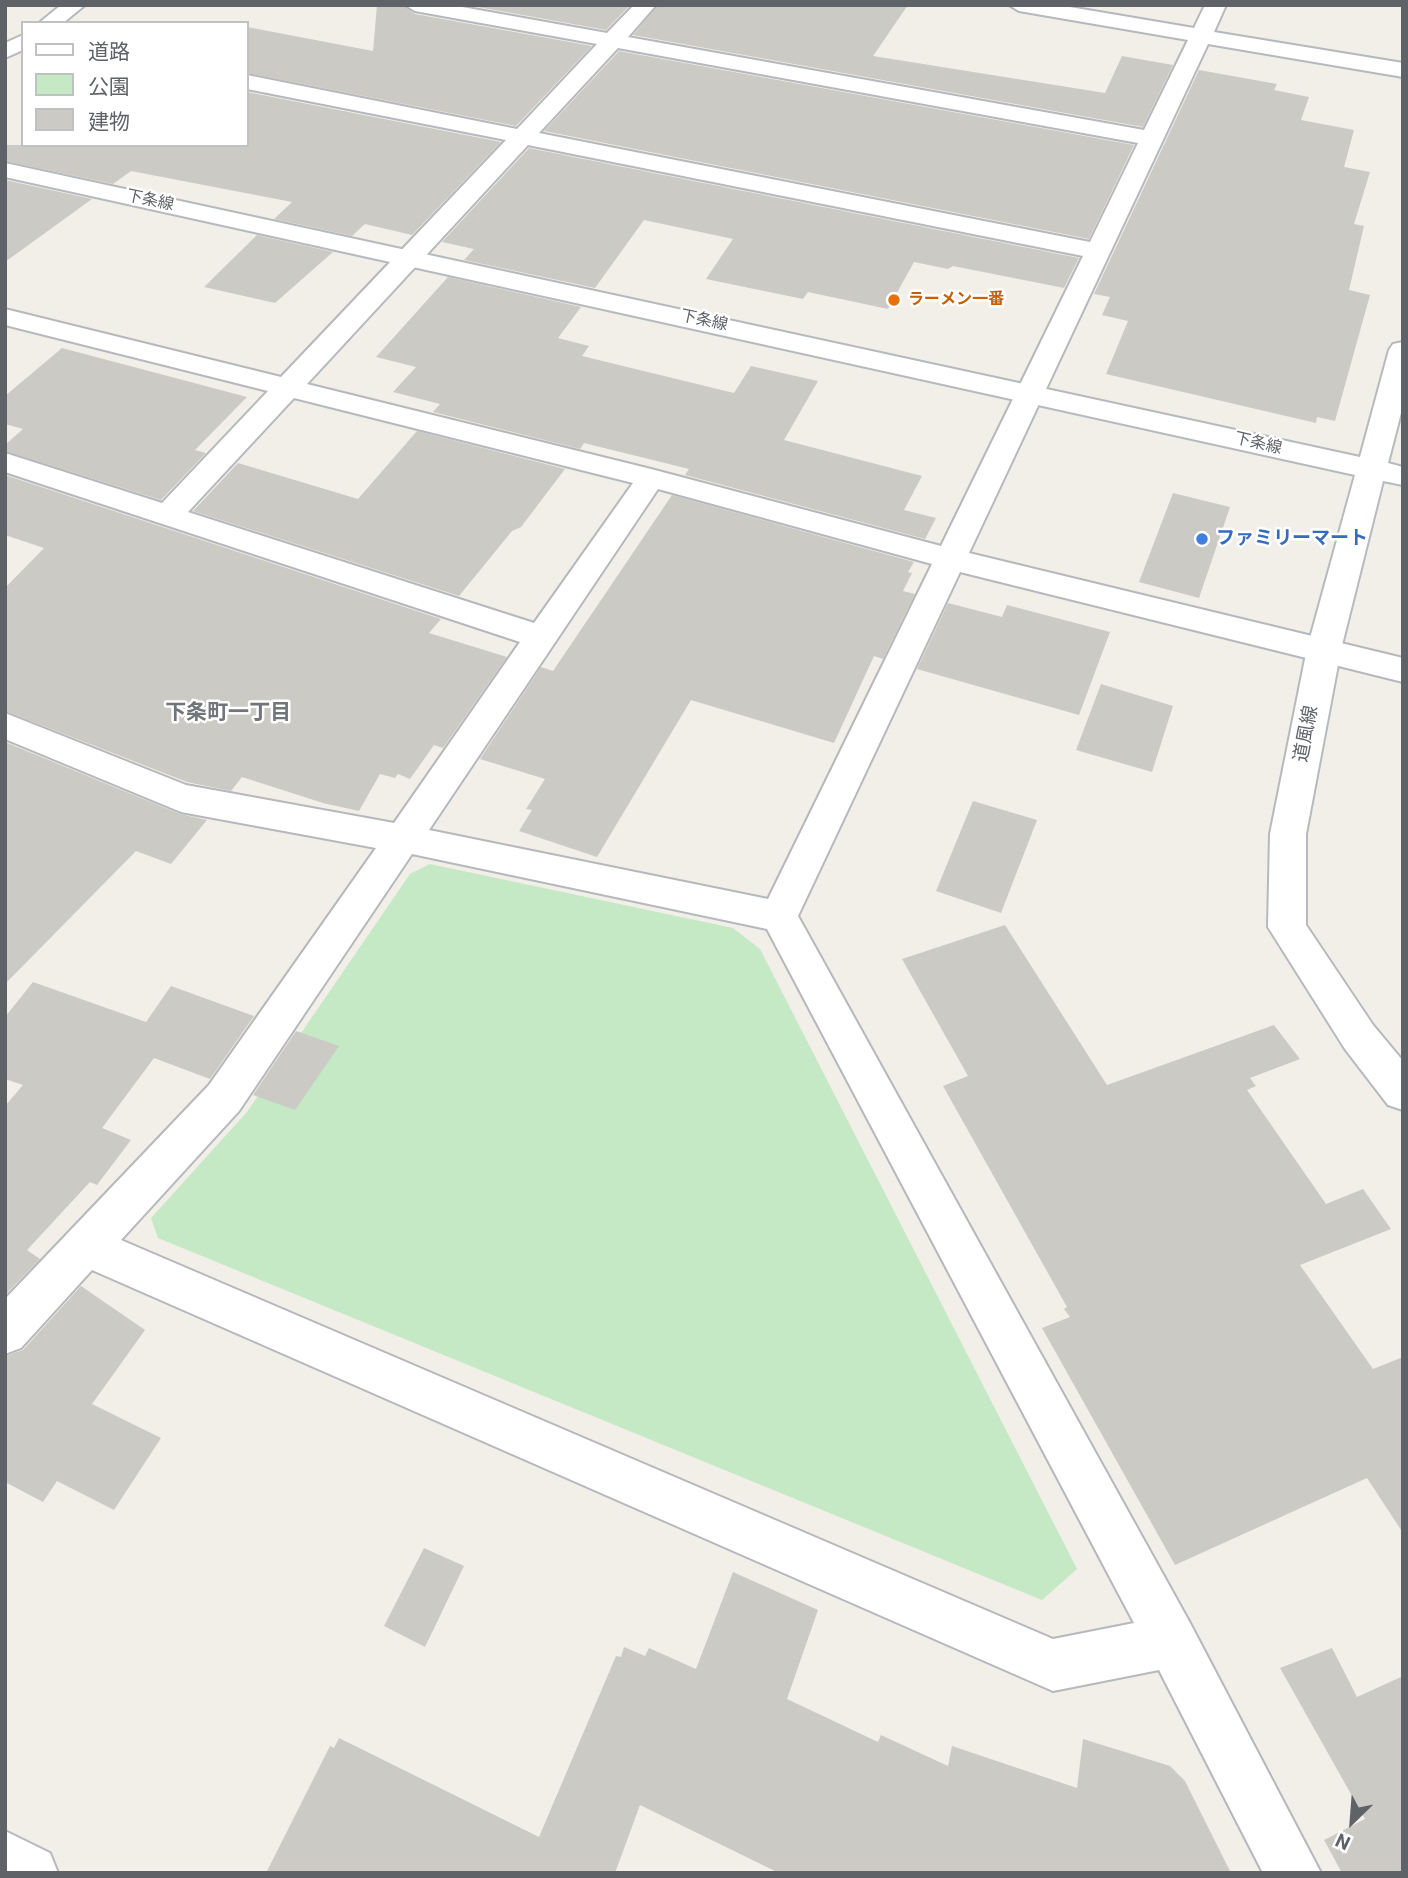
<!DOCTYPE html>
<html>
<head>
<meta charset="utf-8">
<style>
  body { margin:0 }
  #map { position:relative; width:1408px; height:1878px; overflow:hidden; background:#f1efe8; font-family:Roboto,"Noto Sans JP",sans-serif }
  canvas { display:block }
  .frame { position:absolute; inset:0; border:7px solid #5f6368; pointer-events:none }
  .legend { position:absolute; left:21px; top:21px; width:228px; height:126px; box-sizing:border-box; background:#fff; border:2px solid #bfc1c3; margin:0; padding:9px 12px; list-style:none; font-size:21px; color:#5f6368 }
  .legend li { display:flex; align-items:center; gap:14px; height:35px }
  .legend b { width:35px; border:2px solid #bfc1c3 }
  .north { position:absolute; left:1317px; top:1787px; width:70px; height:70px; -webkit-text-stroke:5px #fff; paint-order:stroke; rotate:205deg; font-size:19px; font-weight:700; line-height:28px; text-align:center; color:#5f6368 }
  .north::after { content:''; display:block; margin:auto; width:24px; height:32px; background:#5f6368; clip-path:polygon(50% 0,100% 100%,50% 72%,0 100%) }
</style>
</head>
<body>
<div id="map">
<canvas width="1408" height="1878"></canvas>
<div class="frame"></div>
<ul class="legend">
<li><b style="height:9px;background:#fff"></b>道路</li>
<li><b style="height:19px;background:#c5e8c5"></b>公園</li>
<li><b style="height:19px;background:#cccac5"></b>建物</li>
</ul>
<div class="north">N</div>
</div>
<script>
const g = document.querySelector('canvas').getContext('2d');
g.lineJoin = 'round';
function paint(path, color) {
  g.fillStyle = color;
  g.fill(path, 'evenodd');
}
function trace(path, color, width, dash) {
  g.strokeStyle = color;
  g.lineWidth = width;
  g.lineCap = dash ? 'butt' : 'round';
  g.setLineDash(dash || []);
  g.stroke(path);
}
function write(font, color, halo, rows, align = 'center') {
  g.font = font + ' Roboto,"Noto Sans JP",sans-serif';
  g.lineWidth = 5;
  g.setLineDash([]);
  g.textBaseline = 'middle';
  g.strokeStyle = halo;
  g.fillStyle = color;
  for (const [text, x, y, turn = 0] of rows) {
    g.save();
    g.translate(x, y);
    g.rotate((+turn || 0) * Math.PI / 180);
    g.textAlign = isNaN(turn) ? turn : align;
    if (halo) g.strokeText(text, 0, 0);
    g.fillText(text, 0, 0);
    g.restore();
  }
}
paint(new Path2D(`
  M430,864L733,928L760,949L1077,1569L1042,1600L158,1238L151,1218L247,1112L410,874Z`), '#c5e8c5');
paint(new Path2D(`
  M377,5H402L415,14L592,46L516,126L247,73V27L373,51Z
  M467,5H630L606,30Z
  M658,5H908L873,56L1105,93L1122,56L1173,65L1143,127L633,35Z
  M619,51L1134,145L1089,239L544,131Z
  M1199,70L1277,84L1274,90L1309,97L1301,120L1354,130L1344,167L1370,172L1354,224L1364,226L1349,290L1370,295L1335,421L1317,417L1316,423L1106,374L1128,321L1102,315L1110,297L1094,294Z
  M247,92L501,142L412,235L365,224L352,236L274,219L292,202L131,171L113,184L5,161V145H247Z
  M529,148L1079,258L1064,288L953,266L948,269L914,262L888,309L808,292L803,299L706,279L733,239L644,220L595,288L464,260L474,249L442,242Z
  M5,180L92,199L5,262Z
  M257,235L333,252L275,303L204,287Z
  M448,277L581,307L558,338L589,346L582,356L734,393L751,366L818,381L784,440L922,476L904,510L936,518L925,539L685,475L689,469L584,443L580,449L433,412L440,404L393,392L416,367L376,357Z
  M62,348L247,397L195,450L206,453L161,500L5,451V445L23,429L5,424V396Z
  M417,431L565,469L521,527L512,531L459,596L193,511L238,463L358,499Z
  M5,475L441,619L429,633L507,657L443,748L434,745L410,779L398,774L395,778L380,774L359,811L323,803L242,777L231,791L187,782L5,711V588L44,548L5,535Z
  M1173,493L1230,507L1199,598L1139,582Z
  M672,495L914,562L908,572L912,573L903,591L915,594L883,659L874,656L834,743L691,700L597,857L519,831L532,810L526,809L545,779L480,759L541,667L553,671Z
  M948,603L1002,617L1007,605L1110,632L1079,715L917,669Z
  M1101,684L1173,706L1152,772L1076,750Z
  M5,742L180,814L207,820L171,864L136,851L5,984Z
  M973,801L1037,820L1001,913L936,891Z
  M1005,925L1107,1085L1274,1025L1300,1059L1250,1078L1256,1086L1247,1090L1326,1204L1363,1189L1391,1229L1300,1265L1373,1369L1403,1357V1533L1367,1478L1175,1565L1042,1328L1070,1317L1064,1309L1067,1307L943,1086L968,1076L902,959Z
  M33,982L146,1022L171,986L254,1016L210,1079L154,1058L102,1128L131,1140L97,1185L90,1182L27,1250L40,1259L5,1295V1106L23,1085L5,1079V1017Z
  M296,1031L339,1046L295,1110L253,1095Z
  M81,1286L145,1330L92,1404L161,1438L114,1510L57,1481L43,1502L5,1482V1356L23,1350Z
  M424,1548L464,1566L425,1647L384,1626Z
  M733,1572L818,1610L787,1699L878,1742L881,1735L948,1766L952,1746L1077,1788L1083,1739L1170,1766L1185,1781L1231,1873H779L640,1805L615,1873H266L330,1746L334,1748L339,1738L539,1837L616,1656L621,1657L624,1647L645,1656L649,1648L696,1669Z
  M1332,1648L1357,1697L1403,1676V1873H1342L1324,1840L1365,1819L1280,1668Z`), '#cccac5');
const street = new Path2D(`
  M61,5H85L63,23H39Z
  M405,5H451L607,33L634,5H656L628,37L1144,130L1188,40L1019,11L1009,5H1058L1194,28L1205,5H1226L1214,32L1403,63V77L1208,44L969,553L1403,658V682L960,572L798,916L1190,1623L1321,1873H1263L1159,1670L1053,1691L92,1270L21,1348L5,1354V1299L209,1085L376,848L181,812L5,739V713L186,785L394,823L520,642L5,472V453L162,503L268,391L5,325V309L281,377L506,140L247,89V75L517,129L597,44L415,11ZM618,48L1138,143L1090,242L539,133ZM528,145L1083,256L941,546L651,469L307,384ZM294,398L633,483L534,623L188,512ZM658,489L932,564L768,899L429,830ZM412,854L767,929L1134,1623L1053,1639L121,1240L239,1111Z
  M23,35V50L5,58V43Z`);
const secondary = new Path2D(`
  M5,163L1360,457L1389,350L1393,344L1403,342V405L1388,463L1403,467V485L1383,481L1341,649L1306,834V925L1373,1025L1403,1061V1110L1388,1105L1345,1049L1268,927L1270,834L1307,649L1355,475L5,177Z
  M5,1831L50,1853L58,1873H5Z`);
trace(street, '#b5b8bc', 4);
trace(secondary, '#b6babf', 4);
paint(street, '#fff');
paint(secondary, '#fff');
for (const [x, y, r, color] of [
  [894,300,7,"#e8710a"],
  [1202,539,7,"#3f7fe0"]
]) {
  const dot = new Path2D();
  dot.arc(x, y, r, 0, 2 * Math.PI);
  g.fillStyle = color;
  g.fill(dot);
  trace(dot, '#fff', 2.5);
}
write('16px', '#5f6368', '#fff', [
  ["下条線",150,201,12],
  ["下条線",704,321,12],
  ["下条線",1258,444,13]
]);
write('bold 16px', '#c56008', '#fff', [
  ["ラーメン一番",908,300]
], 'left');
write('bold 19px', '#366cbe', '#fff', [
  ["ファミリーマート",1216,539]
], 'left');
write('19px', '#5f6368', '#fff', [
  ["道風線",1307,734,-79]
]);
write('bold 21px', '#70757a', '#fff', [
  ["下条町一丁目",228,714]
]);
</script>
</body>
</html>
